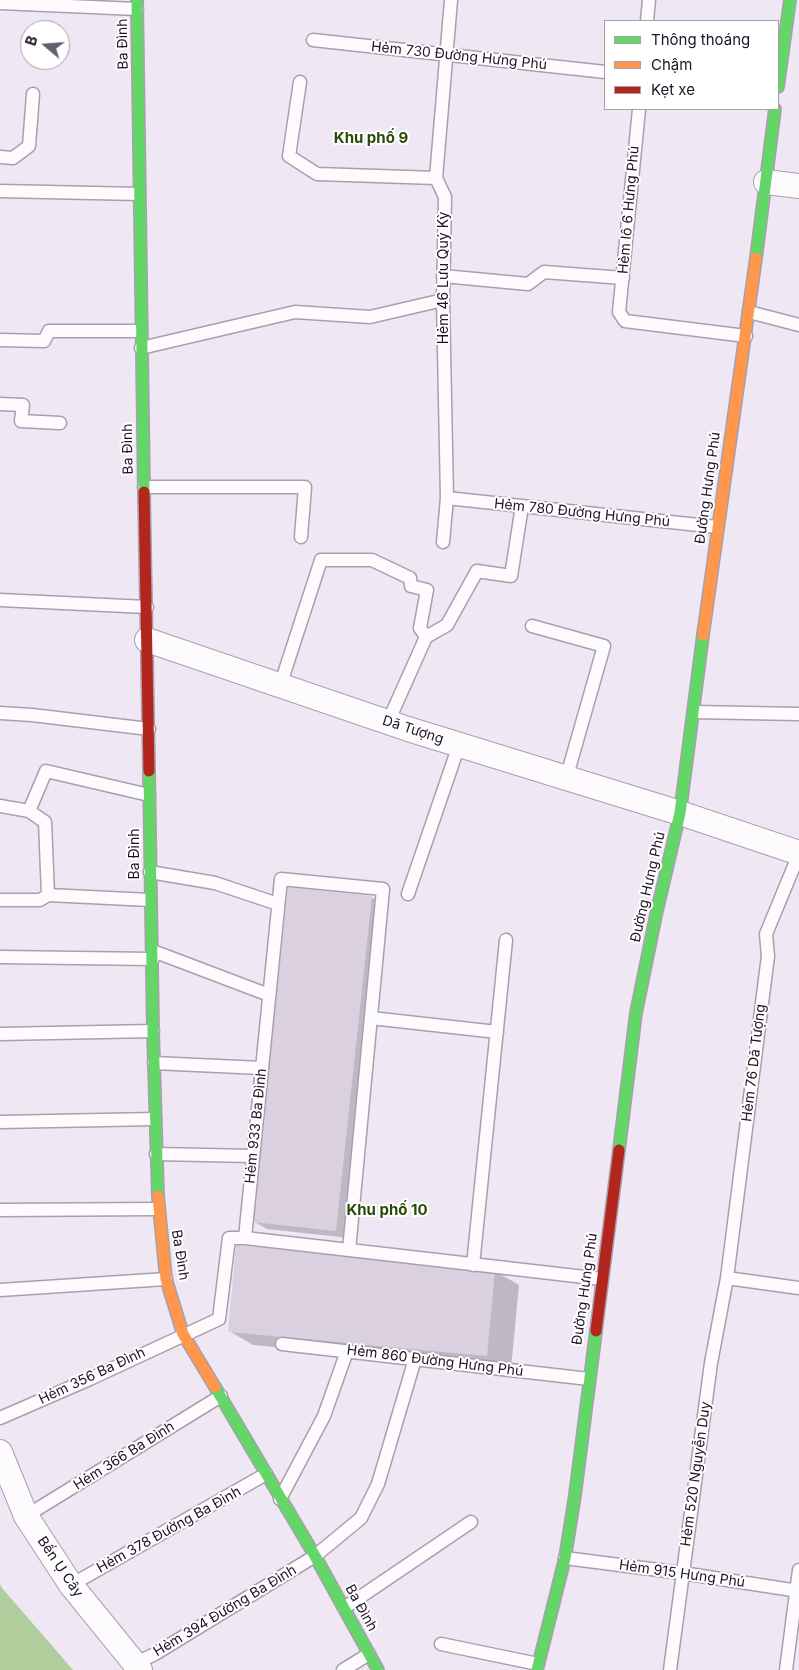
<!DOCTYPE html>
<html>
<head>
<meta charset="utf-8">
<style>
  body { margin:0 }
  #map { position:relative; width:799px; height:1670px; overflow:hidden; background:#efe7f3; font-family:Inter,sans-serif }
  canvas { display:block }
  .legend { position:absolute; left:604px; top:20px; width:175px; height:90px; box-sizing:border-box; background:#fff; border:1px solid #a5a0a8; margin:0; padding:6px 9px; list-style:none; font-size:15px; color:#1f1225 }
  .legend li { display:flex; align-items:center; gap:10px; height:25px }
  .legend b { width:25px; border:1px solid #a5a0a8 }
  .north { position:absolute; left:20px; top:20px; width:50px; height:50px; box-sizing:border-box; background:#fff; border:1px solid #a5a0a8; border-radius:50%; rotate:288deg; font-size:14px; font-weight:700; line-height:20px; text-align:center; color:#1f1225 }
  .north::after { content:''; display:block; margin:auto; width:18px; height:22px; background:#685d6d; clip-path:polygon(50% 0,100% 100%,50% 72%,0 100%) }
</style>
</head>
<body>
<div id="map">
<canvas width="799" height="1670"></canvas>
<ul class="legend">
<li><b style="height:6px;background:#63d668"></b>Thông thoáng</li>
<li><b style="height:6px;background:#ff974d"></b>Chậm</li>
<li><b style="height:6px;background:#b3261e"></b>Kẹt xe</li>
</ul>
<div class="north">B</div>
</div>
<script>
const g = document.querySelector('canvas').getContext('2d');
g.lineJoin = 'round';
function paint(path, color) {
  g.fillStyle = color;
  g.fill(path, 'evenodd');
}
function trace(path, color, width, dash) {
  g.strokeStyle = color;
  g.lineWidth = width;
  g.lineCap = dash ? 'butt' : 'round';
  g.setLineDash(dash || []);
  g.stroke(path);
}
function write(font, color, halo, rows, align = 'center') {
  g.font = font + ' Inter,sans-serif';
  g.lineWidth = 4;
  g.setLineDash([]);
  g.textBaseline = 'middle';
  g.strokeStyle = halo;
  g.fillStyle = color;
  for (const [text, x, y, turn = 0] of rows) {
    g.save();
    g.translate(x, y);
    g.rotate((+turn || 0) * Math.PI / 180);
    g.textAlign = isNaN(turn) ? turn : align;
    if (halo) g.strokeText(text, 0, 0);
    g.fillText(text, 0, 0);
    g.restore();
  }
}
paint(new Path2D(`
  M0,1584L2,1588L73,1670H0Z`), '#b0ce9c');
paint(new Path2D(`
  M371,897L385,905L349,1238L267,1229L253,1221Z
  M495,1271L519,1285L511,1369L253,1345L229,1331Z`), '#0003');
paint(new Path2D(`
  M288,887L372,896L336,1231L252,1222Z
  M236,1245L495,1270L487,1356L228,1332Z`), '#dad0df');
const lane = new Path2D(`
  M0,3L137,9
  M647,21L649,0
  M313,40L605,72
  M300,82L289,156L317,174L436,178
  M639,109L619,312L625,321L746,336
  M0,157L13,158L29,146L33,94
  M0,191L139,194
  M443,276L528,284L544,272L623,278
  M749,312L799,325
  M0,340L44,341L49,331H141
  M141,348L295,312L370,317L443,300
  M0,404L23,405L21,421L60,423
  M144,487H305L301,537
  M447,498L717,527
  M443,542L447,498L443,300L445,197L436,178L451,0
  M0,600L147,607
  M532,626L604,646L566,779
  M280,686L321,560H372L410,578L411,586L427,590L420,628L426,637
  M694,712L799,714
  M0,713L32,715L149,729
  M388,722L426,637L447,625L477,571L511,576L522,506
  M0,806L29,811L46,771L149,795
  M29,811L45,822L48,895
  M150,872L215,883L278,904
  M408,894L459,745
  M0,900H40L48,895L150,900
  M153,951L269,995
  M0,957L153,959
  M371,1018L497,1032
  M0,1034L153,1031
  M154,1063L261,1068
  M0,1122L155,1119
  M156,1154L253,1156
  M0,1210L158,1209
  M245,1238L602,1279
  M473,1265L506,940
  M727,1278L799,1288
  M0,1290L166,1279
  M282,1344L589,1379
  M0,1418L92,1378L219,1319L229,1238H245L281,879L383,889L349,1250
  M280,1499L324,1416L347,1351
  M26,1516L221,1396
  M565,1558L682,1573L799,1591
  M71,1585L266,1474
  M344,1608L471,1522
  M441,1644L538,1664
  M134,1664L155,1654L315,1556L361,1518L378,1484L415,1359
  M343,1670L369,1654
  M670,1670L711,1363L727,1278L768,956L766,934L799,854
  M786,1670L799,1570`);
const street = new Path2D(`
  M766,182L799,186
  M147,640L408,729L680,813L799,853
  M0,1452L26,1516L71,1585L140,1670`);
const fast = new Path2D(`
  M137,0L144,492
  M778,87L790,0
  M756,258L775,109
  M149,771L153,1031L158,1196
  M619,1150L636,1013L656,915L680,813L703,635
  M215,1387L315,1556L378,1670
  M537,1670L565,1558L575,1495L596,1331`);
const slow = new Path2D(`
  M703,635L756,258
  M158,1196L166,1279L183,1334L215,1387`);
const jam = new Path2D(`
  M144,492L149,771
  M596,1331L619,1150`);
trace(lane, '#a99fae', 15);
trace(street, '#a99fae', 26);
trace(fast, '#a99fae', 14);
trace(slow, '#a99fae', 14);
trace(jam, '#a99fae', 14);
trace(lane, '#fdfbfd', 12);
trace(street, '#fdfbfd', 24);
trace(fast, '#63d668', 11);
trace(slow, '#ff974d', 11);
trace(jam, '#b3261e', 11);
write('14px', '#1f1225', '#fff', [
  ["Ba Đình",123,44,-91],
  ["Hẻm 730 Đường Hưng Phú",459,56,6],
  ["Hẻm lô 6 Hưng Phú",629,210,-85],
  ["Hẻm 46 Lưu Quý Kỳ",444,278,-90],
  ["Ba Đình",128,449,-91],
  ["Đường Hưng Phú",708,488,-82],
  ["Hẻm 780 Đường Hưng Phú",582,513,6],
  ["Dã Tượng",413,730,18],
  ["Ba Đình",135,854,-90],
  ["Đường Hưng Phú",648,887,-77],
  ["Hẻm 76 Dã Tượng",754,1063,-83],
  ["Hẻm 933 Ba Đình",256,1126,-84],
  ["Ba Đình",180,1255,81],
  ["Đường Hưng Phú",585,1289,-82],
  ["Hẻm 860 Đường Hưng Phú",435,1361,7],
  ["Hẻm 356 Ba Đình",92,1376,-25],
  ["Hẻm 366 Ba Đình",124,1456,-32],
  ["Hẻm 520 Nguyễn Duy",696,1474,-82],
  ["Hẻm 378 Đường Ba Đình",169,1530,-29],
  ["Bến Ụ Cây",60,1567,56],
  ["Hẻm 915 Hưng Phú",682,1574,8],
  ["Ba Đình",361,1608,61],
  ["Hẻm 394 Đường Ba Đình",225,1611,-31]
]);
write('bold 15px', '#284a06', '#fff', [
  ["Khu phố 9",371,138],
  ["Khu phố 10",387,1210]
]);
</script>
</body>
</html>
